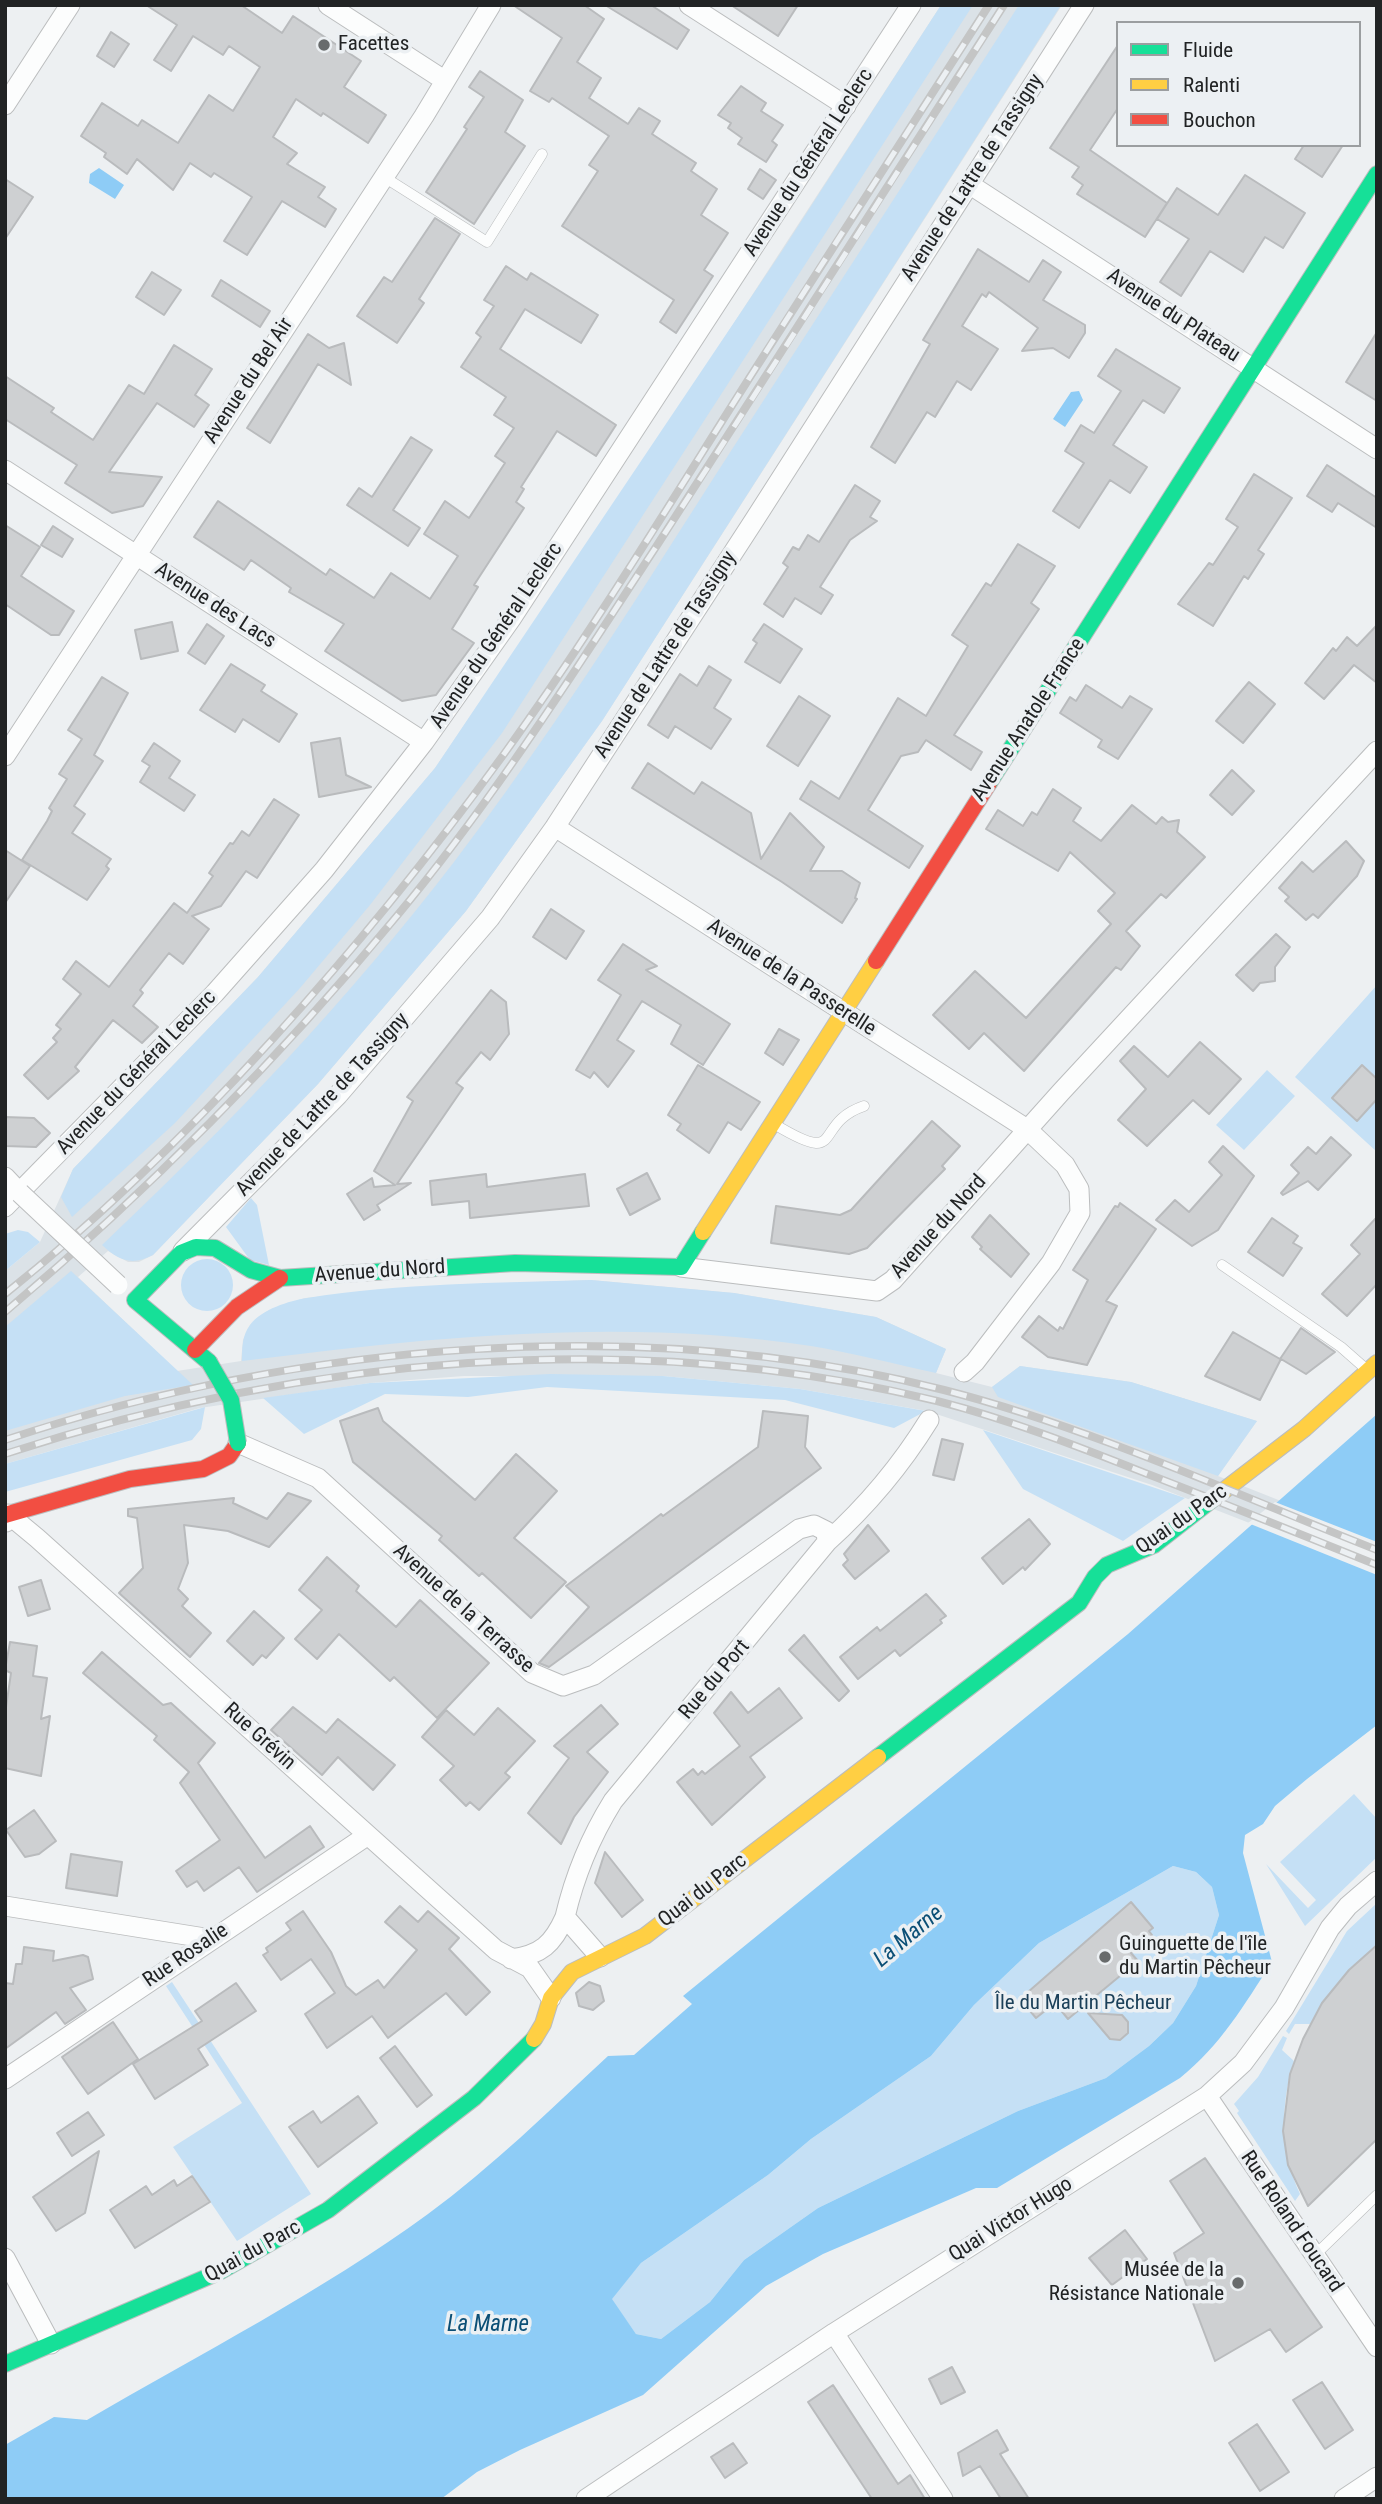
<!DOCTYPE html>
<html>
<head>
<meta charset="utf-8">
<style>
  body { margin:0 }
  #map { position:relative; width:1382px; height:2504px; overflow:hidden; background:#edf0f2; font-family:"Roboto Condensed",sans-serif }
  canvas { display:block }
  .frame { position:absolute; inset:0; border:7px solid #212324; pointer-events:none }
  .legend { position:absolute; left:1116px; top:21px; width:245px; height:126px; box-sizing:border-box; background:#ecf0f3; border:2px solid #9b9ea0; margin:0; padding:9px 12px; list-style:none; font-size:21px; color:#212324 }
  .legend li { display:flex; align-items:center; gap:14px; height:35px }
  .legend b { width:35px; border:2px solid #9b9ea0 }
</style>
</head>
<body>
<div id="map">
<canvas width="1382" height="2504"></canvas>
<div class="frame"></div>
<ul class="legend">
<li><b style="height:9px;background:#16e098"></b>Fluide</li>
<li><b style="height:9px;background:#ffcf43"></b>Ralenti</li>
<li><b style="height:9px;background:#f24e42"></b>Bouchon</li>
</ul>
</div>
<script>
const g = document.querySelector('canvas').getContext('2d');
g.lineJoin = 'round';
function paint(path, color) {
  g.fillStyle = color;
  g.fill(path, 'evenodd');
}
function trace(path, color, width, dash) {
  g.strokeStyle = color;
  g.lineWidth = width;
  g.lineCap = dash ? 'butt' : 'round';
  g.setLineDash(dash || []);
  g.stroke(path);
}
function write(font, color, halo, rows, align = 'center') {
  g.font = font + ' "Roboto Condensed",sans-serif';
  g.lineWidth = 7;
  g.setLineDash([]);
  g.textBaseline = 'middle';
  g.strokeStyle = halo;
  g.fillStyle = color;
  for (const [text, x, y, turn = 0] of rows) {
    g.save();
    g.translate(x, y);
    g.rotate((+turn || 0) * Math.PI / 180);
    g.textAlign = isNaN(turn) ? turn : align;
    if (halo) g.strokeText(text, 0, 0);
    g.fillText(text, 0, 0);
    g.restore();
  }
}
paint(new Path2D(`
  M941,5H1062L602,721L466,911L318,1084L153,1255L139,1262H128L108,1251L78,1277L177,1371L241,1361L243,1340L250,1325L269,1310L305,1298L452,1285L591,1280L734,1293L876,1317L946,1349L936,1373L992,1387L1020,1366L1131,1382L1257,1421L1218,1476L1281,1501L1252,1524L1152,1485L927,1411L800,1389L663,1376H464L370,1383L200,1408L5,1464V1271L40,1242L73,1169L258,977L435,768L659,438Z`), '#dbe2e7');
paint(new Path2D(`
  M941,5H973L502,733L370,905L300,988L175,1123L72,1217L61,1197L73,1169L258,977L435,768L782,251Z
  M1019,5H1061L602,721L466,911L318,1084L153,1255C132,1266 119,1261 102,1245C228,1126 348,1000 454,862C547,740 629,611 711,482C813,323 917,164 1019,5Z
  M1377,985V1152L1295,1077Z
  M1267,1070L1295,1096L1244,1150L1216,1125Z
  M251,1198L257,1205L269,1265L250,1260L226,1227Z
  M18,1230L28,1232L40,1242L5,1271V1234Z
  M181 1285a26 26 0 1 1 52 0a26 26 0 1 1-52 0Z
  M71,1271L193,1385L125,1396L5,1431V1327Z
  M591,1280L734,1293L876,1317L946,1349L936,1373C894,1364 853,1353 811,1346C622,1317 430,1337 242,1361C242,1349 242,1335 250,1325C262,1309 289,1301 307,1298C401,1283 497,1283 591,1280Z
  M1020,1366L1131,1382L1257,1421L1218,1476L998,1397L992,1387Z
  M550,1374L663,1376L800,1389L926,1411L894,1428L785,1400L547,1387L468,1397L385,1394L304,1434L263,1398L370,1383Z
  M205,1407L201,1429L192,1440L5,1492V1464Z
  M983,1430L1185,1498L1123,1541L1023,1489Z
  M1354,1794L1377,1819V1857L1305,1926L1266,1864L1308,1908L1316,1900L1280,1862Z
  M1173,1866L1196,1872L1212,1887L1219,1915L1196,1986L1173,2023L1149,2046L1106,2078L1018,2111L818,2208L744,2260L710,2302L661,2339L636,2334L611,2299L641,2263L768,2175L811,2139L931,2056L974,2005L1039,1943Z
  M1377,1903V1946L1339,1982L1310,2024H1295L1289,2034L1286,2031L1347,1931Z
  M172,1982L311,2194L237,2241L173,2147L242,2103L166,1986Z
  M1283,2036L1287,2038L1282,2050L1294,2061C1280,2106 1280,2150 1300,2194L1295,2201L1237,2113L1239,2111L1234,2104L1258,2077Z`), '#c5e0f5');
paint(new Path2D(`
  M99,168L124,185L115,199L89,183L90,174Z
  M1079,391L1083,400L1065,427L1053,419L1071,392Z
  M1377,1414V1725L1307,1779L1275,1806L1263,1824L1245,1835L1243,1853L1272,1962C1244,2005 1221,2045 1180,2078L997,2188H976L823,2254L766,2286L643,2395L520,2450L477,2472L441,2499H5V2445L54,2417L87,2420C202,2353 321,2292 428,2214C492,2167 550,2110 608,2056L634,2055L692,2004L683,1996L1128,1634ZM1173,1866L1196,1872L1212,1887L1219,1915L1196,1986L1173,2023L1149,2046L1106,2078L1018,2111L818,2208L744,2260L710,2302L661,2339L636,2334L612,2299L641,2263L768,2175L811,2139L931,2056L974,2005L1039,1943Z`), '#8eccf6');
paint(new Path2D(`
  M1275,1502L1377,1542V1575L1248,1523Z`), '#edf0f2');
const building = new Path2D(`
  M146,5H241L282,33L293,16L361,61L344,87L386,115L368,143L323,113L321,116L296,99L273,137L297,153L287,164L325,187L318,197L336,209L325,227L282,201L247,255L224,241L252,197L214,173L211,177L190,163L173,190L137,159L127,174L104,157L106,153L81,136L102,103L138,126L142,120L178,143L209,95L233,111L260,67L229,46L223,55L193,36L171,71L154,60L177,25Z
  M513,5H584L604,19L577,62L601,78L589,98L628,124L639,108L660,121L652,134L696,163L691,171L717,189L701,215L728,233L704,270L713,276L676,333L660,322L674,300L562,226L598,171L589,165L609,136L552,98L549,102L530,91L562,38Z
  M605,5H651L689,30L677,49Z
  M731,5H798L778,36Z
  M111,32L129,44L114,67L97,56Z
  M1118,45V108L1090,150L1167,203L1145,237L1077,194L1083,185L1072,177L1079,167L1050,148Z
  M480,71L523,100L505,132L525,146L474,224L426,192L467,129L464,127L484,97L469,87Z
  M741,86L766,103L761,111L783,125L772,141L777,145L766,162L738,144L742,138L728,128L731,123L718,115Z
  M1304,145H1343L1322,177L1295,159Z
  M760,169L776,180L763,199L748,189Z
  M1245,175L1305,213L1283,248L1265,237L1243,272L1210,251L1181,296L1160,282L1189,239L1157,219L1177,188L1218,215Z
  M5,179L33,197L5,239Z
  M435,218L460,234L419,299L424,303L397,343L357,316L384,277L392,282Z
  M978,249L1029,282L1043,260L1061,272L1043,300L1085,325V333L1069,358L1053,348L1022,351L1038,328L989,292L986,297L982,294L962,326L998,349L971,390L957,381L935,417L927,412L895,463L871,447L930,344L923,340Z
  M506,266L527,280L531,273L598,315L581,343L525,309L500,349L616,425L596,456L557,431L521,487L524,489L516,502L524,508L474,585L478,587L452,629L474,643L436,695L402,701L325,651L344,624L289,592L291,588L251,560L244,570L194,537L218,501L326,575L330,569L374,598L391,573L430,599L458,556L424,534L445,501L469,518L505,463L495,456L514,428L494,415L506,397L461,367L481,337L476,333L494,306L484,300Z
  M152,272L181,290L164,315L136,297Z
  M221,280L270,311L260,327L212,296Z
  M1377,332V401L1346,382Z
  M308,334L329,348L344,343L351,385L318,364L270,443L247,428Z
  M174,345L212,369L195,395L209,405L194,427L157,403L109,472L162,477L143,506L112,513L65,483L77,465L5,419V376L54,408L51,412L93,440L129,385L144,394Z
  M1116,349L1180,388L1164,413L1143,400L1113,445L1147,467L1130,493L1110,480L1079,528L1053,511L1084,463L1065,451L1081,425L1094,433L1121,391L1098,376Z
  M411,437L432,450L393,510L420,528L408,546L347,505L359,488L372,497Z
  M1327,465L1377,498V528L1338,503L1332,512L1307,496Z
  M1254,474L1292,498L1258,550L1264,554L1248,579L1244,576L1213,626L1178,604L1209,563L1213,565L1238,527L1226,519Z
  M855,485L880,501L870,517L877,521L850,540L820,587L833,595L821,614L795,598L783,617L764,604L788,567L783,563L793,547L799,550L808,535L819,542Z
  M5,525L40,547L21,576L74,611L59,635H51L5,604Z
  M53,526L73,539L62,557L41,545Z
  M1018,544L1055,566L1031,603L1039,609L954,735L982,752L971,770L926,740L918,752L901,756L868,810L923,846L909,868L800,799L811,781L839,799L898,698L926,716L968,646L952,635L986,583L991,586Z
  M172,622L178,651L141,659L135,630Z
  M207,624L224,636L205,664L188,653Z
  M764,624L802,649L780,683L745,662L757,643L753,640Z
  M1377,625V683L1354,665L1324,699L1305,683L1333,648L1336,651L1347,637L1357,646Z
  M231,664L265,685L261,691L297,714L279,742L243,719L235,732L200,710Z
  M709,666L731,680L714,708L731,719L711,749L675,726L668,738L648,725L680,674L697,686Z
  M102,677L128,693L94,755L103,761L74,806L85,814L72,833L111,859L106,866L109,869L87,900L22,860L47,821L52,811L49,808L67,779L59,774L82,739L68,730Z
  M1249,682L1275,704L1243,743L1216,721Z
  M1086,685L1122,708L1130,696L1152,709L1118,759L1098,747L1102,740L1060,713L1070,697L1076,701Z
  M799,696L830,716L798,766L767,746Z
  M340,738L346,775L371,787L319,797L311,743Z
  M154,743L180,761L169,778L195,795L184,811L140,782L150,766L142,761Z
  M648,763L694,794L702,782L751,813L761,859L790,813L824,847L810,871H842L860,883L855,898L857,899L842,923L782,882L632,788Z
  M1232,770L1254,791L1232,815L1210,795Z
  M1053,789L1081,808L1073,821L1101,841L1132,805L1156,824L1162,817L1168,822L1179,820L1177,832L1205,857L1166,898L1161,894L1126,931L1140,946L1121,970L1116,967L1024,1071L984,1033L969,1049L933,1015L975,971L1026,1018L1111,924L1098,911L1115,893L1070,852L1058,871L986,829L998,810L1023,826L1032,812L1037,815Z
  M274,799L299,815L257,878L246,871L221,906L192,916L209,929L183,964L169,953L140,990L143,993L133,1006L158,1027L142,1043L113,1020L75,1067L79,1071L48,1099L24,1075L57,1042L53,1038L61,1029L56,1025L81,994L63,979L76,961L109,987L174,903L187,913L213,876L209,873L230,843L233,844L242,831L249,836Z
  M1346,841L1364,861L1357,876L1318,918L1313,914L1306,920L1285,901L1289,897L1279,888L1302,862L1313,872Z
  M5,850L30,866L5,903Z
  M551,909L584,931L566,959L533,937Z
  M1276,934L1290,947L1275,967V981L1260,983L1253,991L1236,975Z
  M623,944L657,966L646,970L730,1024L703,1065L671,1044L681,1025L642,1001L617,1040L634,1051L608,1087L594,1072L590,1078L576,1070L621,995L598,980Z
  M491,990L506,1002L509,1034L490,1060L481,1052L456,1083L463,1088L397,1184L411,1183L377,1205L380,1210L364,1220L347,1194L372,1178L374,1187L395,1185L374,1171L413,1101L407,1097Z
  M779,1029L799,1040L783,1065L765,1053Z
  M1200,1042L1241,1079L1209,1114L1193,1100L1147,1146L1118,1120L1146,1089L1120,1061L1134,1046L1168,1077Z
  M698,1065L760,1102L741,1130L728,1122L709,1153L677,1130L681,1124L668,1115Z
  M1362,1065L1377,1079V1099L1357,1121L1332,1098Z
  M5,1117L34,1118L50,1133L36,1147L5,1146Z
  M932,1121L960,1146L942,1166L945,1169L867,1248L849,1254L771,1243L776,1206L840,1215L851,1210Z
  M1331,1137L1351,1155L1318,1190L1308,1181L1283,1195L1281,1193L1299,1173L1291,1165L1308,1147L1316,1154Z
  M1223,1146L1254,1176L1218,1230L1192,1246L1156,1220L1175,1200L1189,1212L1222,1175L1209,1162Z
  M647,1173L660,1199L630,1215L617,1189Z
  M486,1174L487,1187L585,1174L589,1206L470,1218L469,1201L432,1205L430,1181Z
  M1120,1203L1156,1229L1106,1301L1117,1306L1087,1365L1048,1357L1022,1337L1039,1316L1058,1331L1060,1327L1063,1329L1088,1280L1073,1270L1115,1206L1118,1207Z
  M990,1215L1029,1254L1011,1277L980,1249L982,1247L972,1237Z
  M1377,1217V1284L1347,1316L1322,1294L1360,1254L1351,1245Z
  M1272,1218L1298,1236L1293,1243L1302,1248L1283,1276L1248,1252Z
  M1301,1328L1335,1352L1306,1374L1281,1359L1260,1400L1205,1376L1233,1332L1280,1359Z
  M378,1408L383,1421L475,1500L516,1454L557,1491L514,1538L566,1582L531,1618L482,1573L479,1576L439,1540L442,1536L353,1462L340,1421Z
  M763,1411L808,1416L805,1447L821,1468L549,1667L539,1663L589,1607L566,1586L661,1514L663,1516L758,1447Z
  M942,1439L963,1444L954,1480L933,1475Z
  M288,1493L311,1501L269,1547L228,1531L184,1525L188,1563L178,1589L188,1599L182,1606L211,1633L190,1657L119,1593L143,1568L137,1518L128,1516V1509L234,1498L233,1503L267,1519Z
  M1029,1519L1050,1544L1025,1570L1023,1567L1003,1584L982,1558Z
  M868,1525L889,1551L855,1579L843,1565L848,1560L844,1554Z
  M327,1557L359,1586L356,1591L396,1627L420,1600L489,1663L437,1718L394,1677L390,1681L339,1634L317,1659L295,1639L322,1610L299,1590Z
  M41,1580L50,1609L28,1616L19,1587Z
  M926,1594L946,1616L940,1620L942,1623L900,1656L895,1650L858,1679L840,1657L877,1627L880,1631Z
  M254,1611L284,1638L266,1658L262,1655L253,1665L227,1641Z
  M804,1635L849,1691L839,1701L789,1650Z
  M10,1642L37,1646L33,1676L47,1678L41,1719L50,1716L41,1776L5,1768V1714L11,1673L5,1670Z
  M102,1652L163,1705L171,1703L215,1743L198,1763L265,1858L310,1826L324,1847L257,1892L239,1867L204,1891L197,1881L187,1887L176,1871L220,1840L180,1783L189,1772L154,1740L157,1736L83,1673Z
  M779,1688L802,1718L750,1757L765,1777L712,1825L677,1782L693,1769L698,1775L702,1771L705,1774L740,1746L714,1713L731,1692L748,1713Z
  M601,1705L618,1724L587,1752L608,1772L574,1817L561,1844L528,1813L569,1758L554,1746Z
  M293,1707L326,1733L338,1719L395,1765L373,1790L338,1757L322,1775L271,1730Z
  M498,1708L535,1741L505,1773L510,1777L479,1810L470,1802L466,1806L440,1780L454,1766L422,1737L446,1710L474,1735Z
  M34,1810L56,1841L39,1854L25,1857L6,1830Z
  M605,1852L643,1900L622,1917L595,1883Z
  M71,1854L122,1862L117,1896L66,1888Z
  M1131,1902L1153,1928L1149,1931L1152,1935L1131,1953L1138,1961L1068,2019L1055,2003L1036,2018L1020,1999Z
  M400,1906L418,1922L428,1911L459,1938L449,1949L490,1992L466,2015L446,1993L388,2038L372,2016L327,2048L305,2014L335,1993L311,1959L281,1980L263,1955L268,1952L266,1948L291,1930L286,1923L303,1911L331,1952L346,1986L356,1995L378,1980L384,1988L417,1950L385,1922Z
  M1377,1945V2139L1308,2206L1288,2165L1283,2131L1290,2074L1303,2039L1322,2003L1349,1970Z
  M24,1947L54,1951L53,1961L83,1955L88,1957L93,1979L70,1988L86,2010L65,2024L56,2012L5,2049V1983L13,1984L16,1964H22Z
  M589,1982L600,1986L604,2001L593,2010L579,2006L576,1993Z
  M236,1983L256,2011L198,2049L208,2065L155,2099L133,2064L202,2021L195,2011Z
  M1088,2013L1122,2015L1128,2022V2033L1120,2040L1110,2039Z
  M113,2022L138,2059L88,2094L62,2057Z
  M395,2046L432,2095L417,2107L380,2058Z
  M358,2096L377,2123L318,2167L289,2127L313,2111L321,2123Z
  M88,2112L104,2135L72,2156L57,2133Z
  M99,2151L85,2213L56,2231L33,2197Z
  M1205,2158L1322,2327L1286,2352L1270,2329L1215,2361L1174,2253L1204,2233L1170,2181Z
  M192,2176L210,2202L135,2248L110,2210L146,2186L152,2195L174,2180L177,2186Z
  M1125,2230L1147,2259L1112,2285L1089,2258Z
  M952,2367L965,2392L941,2404L929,2379Z
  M1322,2382L1353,2430L1325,2449L1293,2400Z
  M833,2385L898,2484L910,2475L925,2499H872L808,2402Z
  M1257,2424L1289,2472L1260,2491L1229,2443Z
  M997,2430L1008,2450L1000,2454L1029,2499H1001L980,2466L963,2476L958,2453Z
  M733,2443L747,2463L725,2478L711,2457Z`);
paint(building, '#ced0d2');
trace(building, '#b9bbbd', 2);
const lane = new Path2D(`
  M384,177L487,242L542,154
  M774,1124C847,1168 811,1124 864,1106
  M1222,1265L1341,1347L1366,1369
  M1314,2256L1377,2195`);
const street = new Path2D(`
  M328,5L444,80
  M689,5L846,106
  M5,105L70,5
  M969,184L1377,449
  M5,470L424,742
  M5,756L424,116L491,5
  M555,827L1027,1129L1065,1165L1079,1189L1080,1213L1051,1263L975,1362L964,1372
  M5,1177L20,1193
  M5,1207L215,993L324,870L424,742L511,619L911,5
  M183,1251L338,1095L490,918L555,827L755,519L1084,5
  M681,1267L877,1291L893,1280L1061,1092L1377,751
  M238,1443L318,1478L532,1673L563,1686L594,1675L799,1529L814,1525L826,1531L827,1542
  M6,1522L8,1514L37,1538L496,1950L530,1968L551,1998
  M5,1906L211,1939
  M600,1957L565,1917C575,1874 590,1838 613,1801L827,1542C868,1505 900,1467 929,1420
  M511,1959C541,1955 553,1944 565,1917
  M5,2079L368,1835
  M1207,2096L1377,2347
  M5,2258L51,2344
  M834,2333L943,2499
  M586,2499L834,2333L1207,2096L1243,2063L1284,2008L1330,1928L1348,1906L1377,1881
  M1344,2499L1377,2477`);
const fast = new Path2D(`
  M989,783L1377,174
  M209,1362L135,1300L181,1253L196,1247L215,1248L251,1270L280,1278L515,1263L681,1267L703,1232
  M878,1757L1079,1603L1095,1577L1107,1565L1154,1545L1218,1495
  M5,2364L219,2272L328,2210L474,2098L534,2039`);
const slow = new Path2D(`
  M703,1232L876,961
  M1218,1495L1304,1429L1377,1363
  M534,2039L543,2024L551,1998L572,1972L645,1936L878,1757`);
const jam = new Path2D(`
  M876,961L989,783
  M195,1350L237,1307L280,1278
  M5,1515L130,1479L203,1469L229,1456L238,1443`);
trace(lane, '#bbbdbe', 11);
trace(street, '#bbbdbe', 21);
trace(fast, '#bbbdbe', 18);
trace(slow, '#bbbdbe', 18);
trace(jam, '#bbbdbe', 18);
trace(lane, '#fcfdfd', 10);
trace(street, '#fcfdfd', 19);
trace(fast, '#16e098', 16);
trace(slow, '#ffcf43', 16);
trace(jam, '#f24e42', 16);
const rail = new Path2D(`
  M5,1294C189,1147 366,944 504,754C592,632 670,503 750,377C829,252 910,129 989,5
  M5,1312C147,1192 278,1060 396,917C492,802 572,675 654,550C772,369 888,187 1004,5
  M5,1440C300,1342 641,1313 944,1390C1092,1428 1235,1494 1377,1550
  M5,1454C303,1357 632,1326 937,1401C1008,1419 1077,1446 1145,1473C1223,1503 1300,1534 1377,1565`);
trace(rail, '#c4c5c5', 8);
trace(rail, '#ecf0f3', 5, [16]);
const streetBridge = new Path2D(`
  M20,1193L118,1285`);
const fastBridge = new Path2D(`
  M209,1362L231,1400L238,1443`);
trace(streetBridge, '#bbbdbe', 21, []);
trace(fastBridge, '#bbbdbe', 18, []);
trace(streetBridge, '#fcfdfd', 19);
trace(fastBridge, '#16e098', 16);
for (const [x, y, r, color] of [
  [324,45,7,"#686b6c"],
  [1105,1957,7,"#686b6c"],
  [1238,2283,7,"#686b6c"]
]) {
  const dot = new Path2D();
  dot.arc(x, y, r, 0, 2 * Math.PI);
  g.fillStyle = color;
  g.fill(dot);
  trace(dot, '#ecf0f3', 2.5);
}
write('21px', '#212324', '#ecf0f3', [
  ["Facettes",338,45],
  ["Guinguette de l'île",1119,1945],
  ["du Martin Pêcheur",1119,1969],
  ["Musée de la",1224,2271,"right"],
  ["Résistance Nationale",1224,2295,"right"]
], 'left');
write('21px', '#212324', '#ecf0f3', [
  ["Avenue du Général Leclerc",809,163,-57],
  ["Avenue de Lattre de Tassigny",973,178,-57],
  ["Avenue du Plateau",1173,316,33],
  ["Avenue du Bel Air",249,381,-57],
  ["Avenue des Lacs",215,606,33],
  ["Avenue du Général Leclerc",497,636,-56],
  ["Avenue de Lattre de Tassigny",666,655,-57],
  ["Avenue Anatole France",1029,720,-57],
  ["Avenue de la Passerelle",791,978,33],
  ["Avenue du Général Leclerc",137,1073,-46],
  ["Avenue de Lattre de Tassigny",323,1105,-47],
  ["Avenue du Nord",939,1227,-48],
  ["Avenue du Nord",380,1272,-4],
  ["Quai du Parc",1182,1520,-35],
  ["Avenue de la Terrasse",463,1609,42],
  ["Rue du Port",715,1680,-50],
  ["Rue Grévin",259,1737,42],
  ["Quai du Parc",703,1891,-38],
  ["Rue Rosalie",186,1956,-34],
  ["Quai Victor Hugo",1011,2220,-32],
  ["Rue Roland Foucard",1291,2222,56],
  ["Quai du Parc",253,2252,-29]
]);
write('21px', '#1c4059', '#ecf0f3', [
  ["Île du Martin Pêcheur",1083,2004]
]);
write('italic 23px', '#0b4f76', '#ecf0f3', [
  ["La Marne",909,1937,-40],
  ["La Marne",488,2325]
]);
</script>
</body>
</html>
